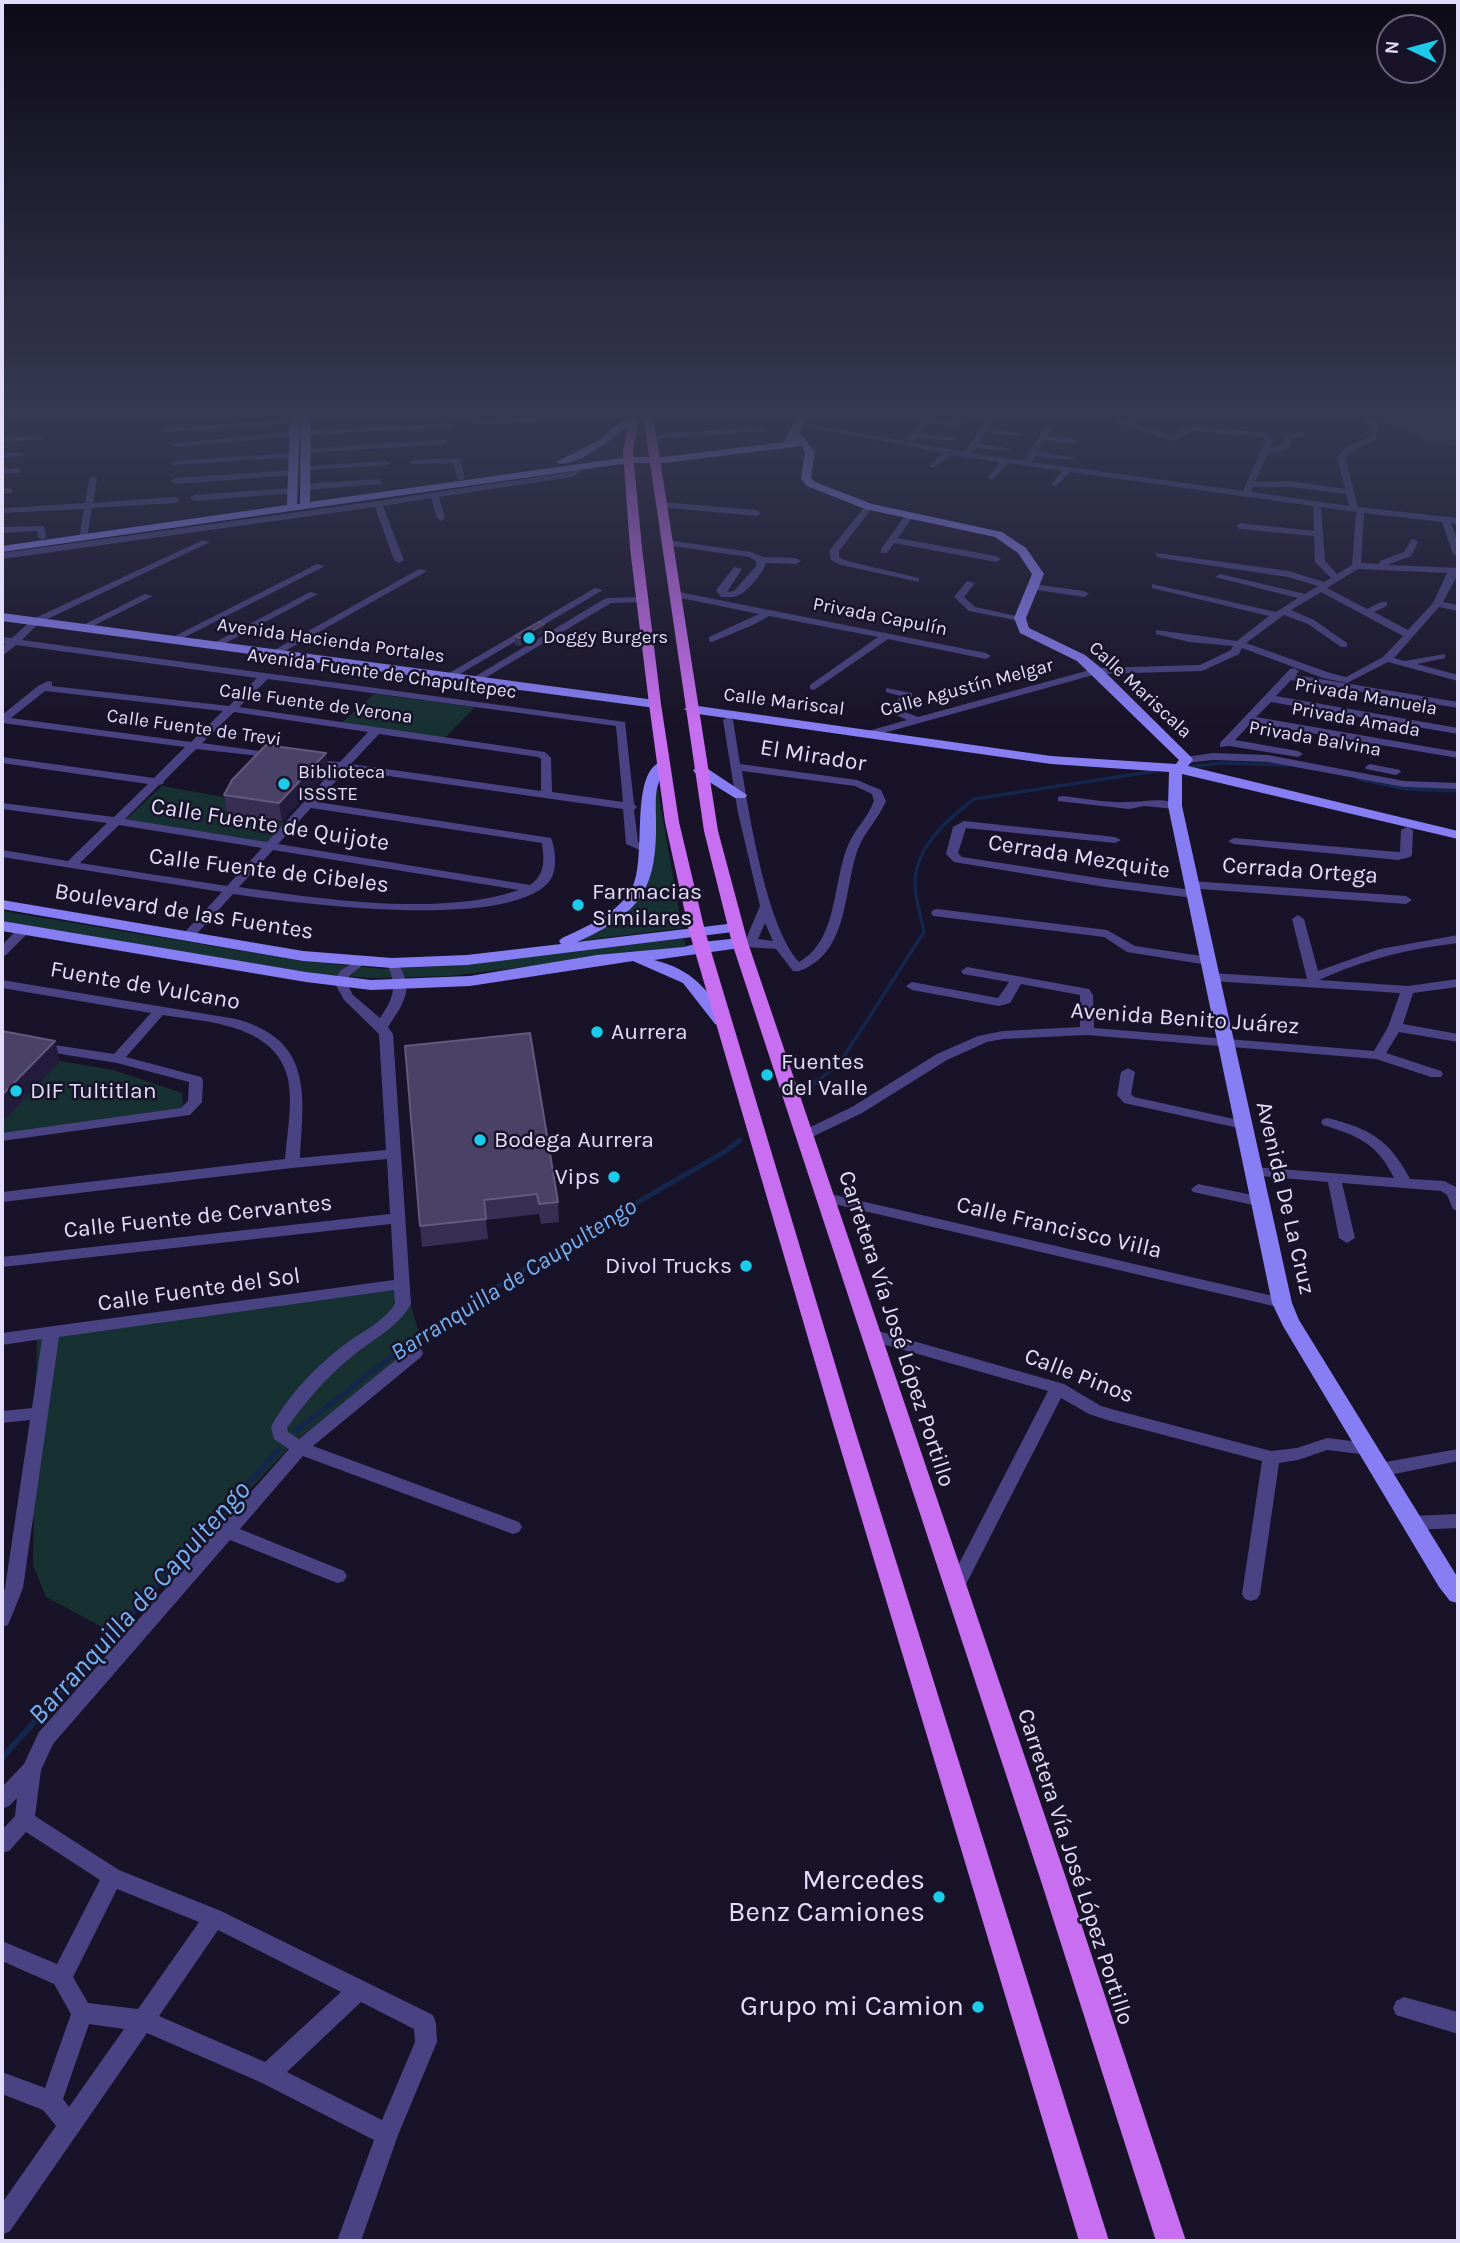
<!DOCTYPE html>
<html>
<head>
<meta charset="utf-8">
<style>
  body { margin:0 }
  #map { position:relative; width:1460px; height:2243px; overflow:hidden; background:#181328; font-family:Karla,sans-serif }
  canvas { display:block }
  .frame { position:absolute; inset:0; border:4px solid #e3ddfc; pointer-events:none }
  .north { position:absolute; left:1376px; top:14px; width:70px; height:70px; box-sizing:border-box; background:#181328; border:2px solid #69647d; border-radius:50%; rotate:275deg; font-size:19px; font-weight:700; line-height:28px; text-align:center; color:#e3ddfc }
  .north::after { content:''; display:block; margin:auto; width:24px; height:32px; background:#1ccae9; clip-path:polygon(50% 0,100% 100%,50% 72%,0 100%) }
</style>
</head>
<body>
<div id="map">
<canvas width="1460" height="2243"></canvas>
<div class="frame"></div>
<div class="north">N</div>
</div>
<script>
const g = document.querySelector('canvas').getContext('2d');
g.lineJoin = 'round';
function paint(path, color) {
  g.fillStyle = color;
  g.fill(path, 'evenodd');
}
function trace(path, color, width, dash) {
  g.strokeStyle = color;
  g.lineWidth = width;
  g.lineCap = dash ? 'butt' : 'round';
  g.setLineDash(dash || []);
  g.stroke(path);
}
function write(font, color, halo, rows, align = 'center') {
  g.font = font + ' Karla,sans-serif';
  g.lineWidth = 5;
  g.setLineDash([]);
  g.textBaseline = 'middle';
  g.strokeStyle = halo;
  g.fillStyle = color;
  for (const [text, x, y, turn = 0] of rows) {
    g.save();
    g.translate(x, y);
    g.rotate((+turn || 0) * Math.PI / 180);
    g.textAlign = isNaN(turn) ? turn : align;
    if (halo) g.strokeText(text, 0, 0);
    g.fillText(text, 0, 0);
    g.restore();
  }
}
paint(new Path2D(`
  M1370,415H1458V447L1429,443Z
  M374,694L475,707L445,738L340,724Z
  M657,785L682,928L578,941L632,901Z
  M162,786L235,799L228,813L285,822L267,842L125,820Z
  M2,911L302,961L383,969L446,966L684,938L686,948L449,976L374,978L327,975L248,963L2,922Z
  M60,1061L113,1070L182,1093L183,1109L2,1135V1122Z
  M405,1286L423,1346L296,1440L115,1634L46,1597L33,1565L37,1335Z`), '#173132');
trace(new Path2D(`
  M1188,767L1222,763L1288,765
  M1359,779L1406,789L1458,791
  M815,1083L839,1064L924,932C921,916 915,899 915,883C915,847 948,819 974,799L1156,771`), '#14264b', 3.5);
trace(new Path2D(`
  M806,1090L817,1081
  M296,1431L388,1359L535,1262L726,1151L740,1140
  M158,1584L279,1449`), '#14264b', 5);
trace(new Path2D(`
  M2,1758L160,1582`), '#14264b', 6);
paint(new Path2D(`
  M303,415H335L331,417L306,418Z
  M561,415H599L595,417L479,425L475,423L479,421Z
  M926,415H934L931,418L962,422V426H959L928,423L920,433L952,437H955V441L916,438L914,441H908V437Z
  M989,415L996,417L989,428L1021,434L1017,436L986,432L979,443L1011,449L1007,451L976,448L972,453L1024,461L1044,428L1048,426L1052,428L1047,436L1075,439L1079,441L1075,443L1044,441L1038,451L1076,458L1072,460L1035,456L1032,462L1243,491L1266,440L1264,437L1192,431L1173,441L1113,421L1117,419C1129,422 1138,415 1150,415L1133,424L1172,436L1190,426L1266,433L1274,440L1270,448L1282,445L1285,436L1305,431V435L1292,439L1289,449L1268,454L1255,482L1290,481L1345,489L1337,458L1344,449L1369,437L1371,424L1378,422L1376,440L1354,450L1345,458L1358,507L1458,518V524L1451,523L1458,542V557L1453,554L1442,522L1364,513L1361,563L1379,564L1380,561L1404,552L1411,540L1414,539L1418,542L1411,556L1387,565L1458,568V574L1443,602L1458,605V611L1439,607L1394,658L1405,661L1445,654V658L1417,664L1458,675V681L1388,662L1347,683L1323,678L1242,648L1239,654L1202,671L1097,674L876,735H868V731L907,720L888,711L901,696L886,692V688L912,693V697L900,710L918,717L1097,668L1200,665L1231,650L1233,646L1189,642L1156,634V630L1237,641L1269,616L1152,588V584L1276,612L1298,598L1215,577L1220,574L1305,594L1318,586L1288,577L1160,558L1155,555L1157,553L1289,571L1324,582L1331,578L1315,562L1314,536L1240,529L1236,526L1240,523L1314,531L1313,506L1070,472L1055,487L1051,484L1062,471L1008,463L992,480L988,477L1000,462L951,455L933,468L929,466L943,453L795,424L799,422L965,452ZM1253,487H1290L1346,494L1349,506L1251,492ZM1321,507L1356,512L1352,565L1337,574L1325,561ZM1358,569L1447,573L1433,603L1408,630L1374,612L1387,606V602H1381L1367,609L1327,588ZM1321,592L1403,636L1383,657L1346,677L1330,673L1246,643L1284,615L1308,624L1341,647H1347V643L1314,620L1291,610Z
  M1219,415H1280L1276,417L1230,419Z
  M294,419H297V423L166,432L162,430L166,428Z
  M449,423L453,425L452,427L306,435L177,447L173,445L177,443L306,431Z
  M760,427L764,429L763,431L651,439L647,437L651,435Z
  M39,435H42V439L2,442V438Z
  M444,440H447V444L307,453L303,451L307,449Z
  M20,452L24,454L23,456L2,458V454Z
  M292,453L296,455L295,457L174,465L170,463L174,461Z
  M459,458L465,478L461,481L457,478L453,463L413,464L409,462L413,460Z
  M386,461L390,463L389,465L307,470L303,468L307,466Z
  M573,465H579L580,472L572,477L439,497L445,518L441,521L437,518L431,498L383,506L404,560L399,563L394,560L375,507L2,559V553L378,501L570,472Z
  M17,468L21,471L20,473L2,474V470Z
  M293,470L296,471V475L175,484L171,481L175,478Z
  M93,476L97,479L93,503L176,497L180,500L176,503L92,508L87,538L83,541L79,538L84,509L2,513V509L5,508L85,503L89,479Z
  M378,479L382,482L381,484L306,490L302,487L306,484Z
  M9,488L13,491L12,493L2,494V490Z
  M292,488L295,489V493L194,501L190,498L194,495Z
  M662,502L757,510L761,513L757,516L659,507V503Z
  M866,505L873,507L839,551V557L847,561L919,578V582L841,565L831,560L829,551Z
  M910,512L914,515L898,538L996,556L1001,559L996,562L894,543L887,553H881V549L907,513Z
  M44,526L46,537L42,540L38,537L37,531L2,533V527Z
  M203,540L210,542L39,623L22,640L625,722L634,804L637,807L634,810L638,842L650,847V851H642L626,844L623,809L346,770L317,802L551,838C556,851 558,872 548,883C502,931 296,903 233,894L192,939L188,940L182,936L184,933L222,892L2,857V850L68,861L107,823L2,809V803L114,817L148,784L2,763V757L154,778L185,747L2,723V715L38,686L48,681L52,682V686L229,706L257,678L16,645L2,656V648L6,644L2,643V637L12,638L33,619ZM268,679L616,726L623,802L552,792L551,758L545,752L239,707ZM45,691L223,711L191,742L11,718ZM234,712L368,732L340,762L304,759V763L335,768L267,842L125,819L159,785L163,784L164,781L196,749L278,758V754L274,753L202,743ZM379,734L538,757L541,759V791L351,764ZM311,808L542,843C544,860 546,874 530,885L278,844ZM119,825L262,848L227,886L80,863ZM273,850L519,890C441,917 320,899 239,887Z
  M667,540L751,552L763,557L796,558L801,561L796,564L766,563C764,572 748,591 739,595C734,598 726,597 721,597L716,590L734,567L742,569L727,592L734,591L756,566V561L749,557L664,545L663,543Z
  M317,564L325,566L177,641L169,639Z
  M419,569L427,571L278,655L269,653Z
  M967,581L975,583L964,597L975,607L1025,618L1020,621L969,611L954,597Z
  M1033,584L1084,591L1089,594L1084,597L1030,589V585Z
  M595,588L603,590L453,678L444,676Z
  M674,591L986,653L991,656L986,659L888,639L814,690L810,689V685L878,637L769,616L755,624L712,642L709,641V637L759,614L671,596L669,594Z
  M310,592L318,594L218,647L210,645Z
  M145,594L153,596L87,629L79,627Z
  M642,597L645,598V602L611,603L480,681L471,679L606,598Z
  M1294,668L1299,671L1296,675L1458,702V708L1291,680L1276,696L1458,728V734L1271,702L1256,717L1458,752V758L1251,723L1235,740L1298,751L1303,754L1298,757L1229,746L1220,747V743L1290,669Z
  M728,717L733,720L740,764L857,780L881,790L886,801C879,818 865,831 858,849C844,887 849,945 808,967C802,970 799,972 793,971L776,949C765,948 741,948 734,943L736,940L746,939L760,906L738,813L723,720ZM742,771L855,786L872,794L874,801C868,817 856,828 849,843C832,881 839,940 799,962C767,927 750,819 742,771ZM765,923L773,941L758,939Z
  M1213,753L1268,755L1404,781L1458,783V789L1404,787L1268,762L1213,760L1186,763L1181,760L1186,757Z
  M1370,764L1400,770L1401,772L1396,775L1366,769L1365,767Z
  M1062,796C1083,798 1106,803 1128,802C1144,802 1166,796 1181,806L1175,809L1144,806L1129,809L1058,801V797Z
  M964,821L1115,837L1121,840L1115,843L966,828L958,853L962,857L1105,879L1193,890L1199,894L1193,898L1105,887L954,862L946,854L953,827Z
  M1407,827L1413,830L1412,855L1410,857L1398,860L1234,844L1228,841L1234,838L1398,852H1400L1401,830Z
  M1191,881L1406,896L1412,900L1406,904L1187,888V882Z
  M937,909L1107,930L1135,946L1208,957L1214,961L1208,965L1127,952L1104,937L933,916L931,913L933,910Z
  M1298,915L1304,919L1318,971L1380,949L1458,935V943C1409,949 1365,959 1319,980L1408,986L1458,979V987L1413,993L1403,1024L1458,1034V1042L1399,1032L1386,1053L1441,1071L1443,1074L1441,1077H1431L1376,1059L1087,1035L1003,1039L987,1042L947,1060L862,1113L810,1138H800L798,1135L800,1132L852,1107L937,1054L978,1036L1003,1031L1080,1027V995L1021,984L1010,1003L999,1006L912,990L906,986L912,982L998,998L1009,982L963,974L961,971L967,967L1089,989L1093,995L1094,1028L1374,1051L1388,1027L1400,993L1211,981L1205,977L1211,973L1307,979L1292,919Z
  M24,926L30,930L28,933L6,955L2,956V945L20,927Z
  M360,958L366,962L349,976L346,982L353,995L380,1018C394,998 398,985 386,963L388,960H396C415,989 405,1001 388,1027L393,1034L411,1304C398,1327 375,1338 355,1354C331,1373 310,1396 292,1421L287,1428L288,1432L299,1439L409,1349H421L423,1353L421,1357L313,1446L519,1522L522,1527L519,1532L513,1534L303,1456L240,1529L344,1571L347,1576L344,1581L338,1583L332,1581L230,1540L53,1744L41,1770L35,1816L119,1870L221,1911L433,2015L436,2023L437,2042L398,2135L361,2241H337L374,2140L260,2082L147,2033L10,2231L2,2235V2203L56,2126L43,2110L2,2094V2072L45,2088L71,2014L54,1984L2,1961V1941L57,1964L100,1880L26,1832L9,1851L2,1853V1830L15,1816L17,1798L9,1806L2,1809V1787L24,1764L39,1732L289,1449L274,1439L271,1427C289,1394 318,1364 348,1342C365,1330 384,1321 395,1304L394,1290L59,1337L23,1588L8,1625L2,1627V1596L5,1588L30,1420L2,1423V1411L32,1408L42,1339L2,1345V1333L394,1280L391,1224L2,1267V1257L390,1214L387,1159L292,1168L2,1202V1192L285,1159C287,1133 293,1105 288,1079C276,1024 207,1022 163,1015L126,1057L201,1077L203,1080L202,1102L190,1115L2,1141V1133L181,1108L188,1101L189,1082L117,1063L36,1050L34,1047L36,1044L41,1043L114,1054L151,1013L2,988V980L236,1019C313,1040 304,1094 300,1158L386,1150L379,1034L344,1000L334,982L340,971ZM117,1889L199,1922L138,2009L88,2003L73,1977ZM218,1930L341,1992L265,2062L159,2016ZM361,2002L414,2029L415,2042L382,2120L287,2072ZM89,2024L124,2029L69,2107L63,2099Z
  M1128,1068L1135,1072L1131,1094L1134,1097L1243,1121L1250,1125L1243,1129L1124,1103L1117,1095L1121,1072Z
  M1328,1118C1370,1129 1389,1139 1410,1179L1444,1181L1458,1188V1211L1453,1209L1447,1195L1441,1191L1342,1183L1355,1238L1347,1243L1339,1238L1328,1182L1249,1175L1247,1172L1254,1167L1394,1178C1377,1143 1358,1136 1323,1125L1321,1122L1323,1119Z
  M1198,1184L1258,1196L1265,1201L1258,1206L1193,1192L1191,1189Z
  M826,1193L1282,1298L1288,1299L1290,1303L1288,1307L1282,1308L821,1201L819,1198Z
  M871,1329L1064,1384L1101,1406L1115,1410L1271,1451L1297,1448L1327,1438L1368,1443L1374,1444L1376,1449L1374,1454L1368,1455L1327,1450L1298,1460L1279,1463L1260,1594L1257,1599L1251,1601L1245,1599L1242,1594L1262,1461L1107,1420L1089,1414L1061,1398L961,1594L955,1596L949,1594L946,1589L1048,1391L865,1339L863,1335L865,1331Z
  M1458,1449V1461L1380,1477L1374,1475L1371,1470L1374,1465L1380,1463Z
  M1458,1514V1528L1412,1530L1406,1528L1403,1523L1406,1518L1412,1516Z
  M1404,1997L1458,2012V2034L1396,2015L1393,2008L1396,2001Z`), '#494383');
paint(new Path2D(`
  M290,415H300L297,504H300L301,415H311L310,502L629,457H664L784,442L797,415H807L800,433L815,452L811,478L815,482L872,504L1002,532L1026,548L1044,574L1026,618L1029,628L1085,655L1101,668L1191,757L1193,760L1188,766L1458,831V839L1182,774V806L1292,1303L1299,1320L1458,1578V1603L1450,1601L1439,1587L1283,1326L1272,1303L1168,806L1169,772L1051,764L691,713L684,709L691,705L1051,756L1176,764L1179,760L1077,661L1020,633L1014,618L1032,574L1018,553L995,537L865,509L807,486L801,479L805,452L802,446L664,463H629L2,552V546L287,505Z
  M629,415L639,416C626,429 572,473 556,462L598,441Z
  M1357,415H1368L1380,424L1371,426Z
  M2,613L655,700L661,704L655,708L2,621Z
  M663,761L670,765C653,785 656,795 656,821C657,890 640,914 577,942L736,923L741,925L744,928L741,931L467,965L392,968L303,961L2,909V900L303,951L392,958L467,955L561,944L559,941L562,938C586,927 619,913 632,888C648,857 628,771 663,761Z
  M700,766L705,767L747,795L745,798H735L695,773L693,770Z
  M2,921L306,972L371,980L470,976L597,955L684,947L702,942L740,938L748,943L740,948L654,960C694,970 706,989 729,1021L721,1026L715,1024L683,983L633,961L470,986L371,990L306,982L2,931Z`), '#877ef3');
paint(new Path2D(`
  M626,415L639,416L633,452L642,548L661,704L679,822L705,931L854,1427L1109,2241H1079L834,1427L689,931L665,822L649,704L630,548L623,452L629,418Z
  M643,415H653L718,831L748,943L1067,1881L1186,2241H1156L1041,1881L732,943L704,831Z`), '#c86ff1');
paint(new Path2D(`
  M26,415H81L79,418L27,421Z
  M544,624V632L521,646L515,645V636Z
  M326,753L329,771L282,821L227,813L224,795Z
  M405,1046L558,1202L559,1222L541,1224L539,1214L486,1220L488,1239L422,1247L420,1226Z`), '#382e54');
paint(new Path2D(`
  M544,624V632L521,646L520,638Z
  M326,753L329,771L282,821L279,803Z
  M55,1041L60,1061L2,1122V1095Z`), '#231b3b');
const building = new Path2D(`
  M539,622L544,624L520,638L515,636Z
  M266,745L326,753L279,803L224,795L232,780Z
  M2,1031L55,1041L2,1095Z
  M530,1033L558,1202L539,1204L537,1194L484,1200L486,1219L420,1226L405,1046Z`);
paint(building, '#4a4166');
trace(building, '#62597d', 2);
const sky = g.createLinearGradient(0, 0, 0, 729);
sky.addColorStop(0, '#0d0a16');
sky.addColorStop(0.57, '#373953');
sky.addColorStop(1, '#37395300');
g.fillStyle = sky;
g.fillRect(0, 0, 1460, 729);
for (const [x, y, r, color] of [
  [529,638,7,"#1ccae9"],
  [284,784,7,"#1ccae9"],
  [578,905,7,"#1ccae9"],
  [597,1032,7,"#1ccae9"],
  [767,1075,7,"#1ccae9"],
  [16,1091,7,"#1ccae9"],
  [480,1140,7,"#1ccae9"],
  [614,1177,7,"#1ccae9"],
  [746,1266,7,"#1ccae9"],
  [939,1897,7,"#1ccae9"],
  [978,2007,7,"#1ccae9"]
]) {
  const dot = new Path2D();
  dot.arc(x, y, r, 0, 2 * Math.PI);
  g.fillStyle = color;
  g.fill(dot);
  trace(dot, '#181328', 2.5);
}
write('19px', '#e3ddfc', '#181328', [
  ["Privada Capulín",880,617,11],
  ["Avenida Hacienda Portales",331,641,8],
  ["Avenida Fuente de Chapultepec",382,674,8],
  ["Calle Agustín Melgar",967,688,-15],
  ["Calle Mariscala",1140,690,43],
  ["Privada Manuela",1366,697,10],
  ["Calle Mariscal",784,702,7],
  ["Calle Fuente de Verona",316,704,8],
  ["Privada Amada",1356,720,10],
  ["Calle Fuente de Trevi",194,728,8],
  ["Privada Balvina",1315,739,10]
]);
write('19px', '#e3ddfc', '#181328', [
  ["Doggy Burgers",543,638],
  ["Biblioteca",298,773],
  ["ISSSTE",298,795]
], 'left');
write('23px', '#e3ddfc', '#181328', [
  ["El Mirador",813,756,9],
  ["Calle Fuente de Quijote",270,825,9],
  ["Cerrada Mezquite",1079,857,9],
  ["Calle Fuente de Cibeles",269,871,7],
  ["Cerrada Ortega",1300,871,4],
  ["Boulevard de las Fuentes",184,912,9],
  ["Fuente de Vulcano",145,986,10],
  ["Avenida Benito Juárez",1185,1019,4],
  ["Avenida De La Cruz",1285,1198,77],
  ["Calle Fuente de Cervantes",198,1217,-6],
  ["Calle Francisco Villa",1059,1228,13],
  ["Calle Fuente del Sol",199,1290,-8],
  ["Carretera Vía José López Portillo",896,1329,72],
  ["Calle Pinos",1079,1376,21],
  ["Carretera Vía José López Portillo",1075,1867,72]
]);
write('23px', '#e3ddfc', '#181328', [
  ["Farmacias",592,892],
  ["Similares",592,918],
  ["Aurrera",611,1032],
  ["Fuentes",781,1062],
  ["del Valle",781,1088],
  ["DIF Tultitlan",30,1091],
  ["Bodega Aurrera",494,1140],
  ["Vips",600,1177,"right"],
  ["Divol Trucks",732,1266,"right"]
], 'left');
write('italic 24px', '#75b1f2', '#181328', [
  ["Barranquilla de Caupultengo",514,1280,-32]
]);
write('italic 28px', '#75b1f2', '#181328', [
  ["Barranquilla de Capultengo",140,1603,-48]
]);
write('28px', '#e3ddfc', '#181328', [
  ["Mercedes",925,1881],
  ["Benz Camiones",925,1913],
  ["Grupo mi Camion",964,2007]
], 'right');
</script>
</body>
</html>
